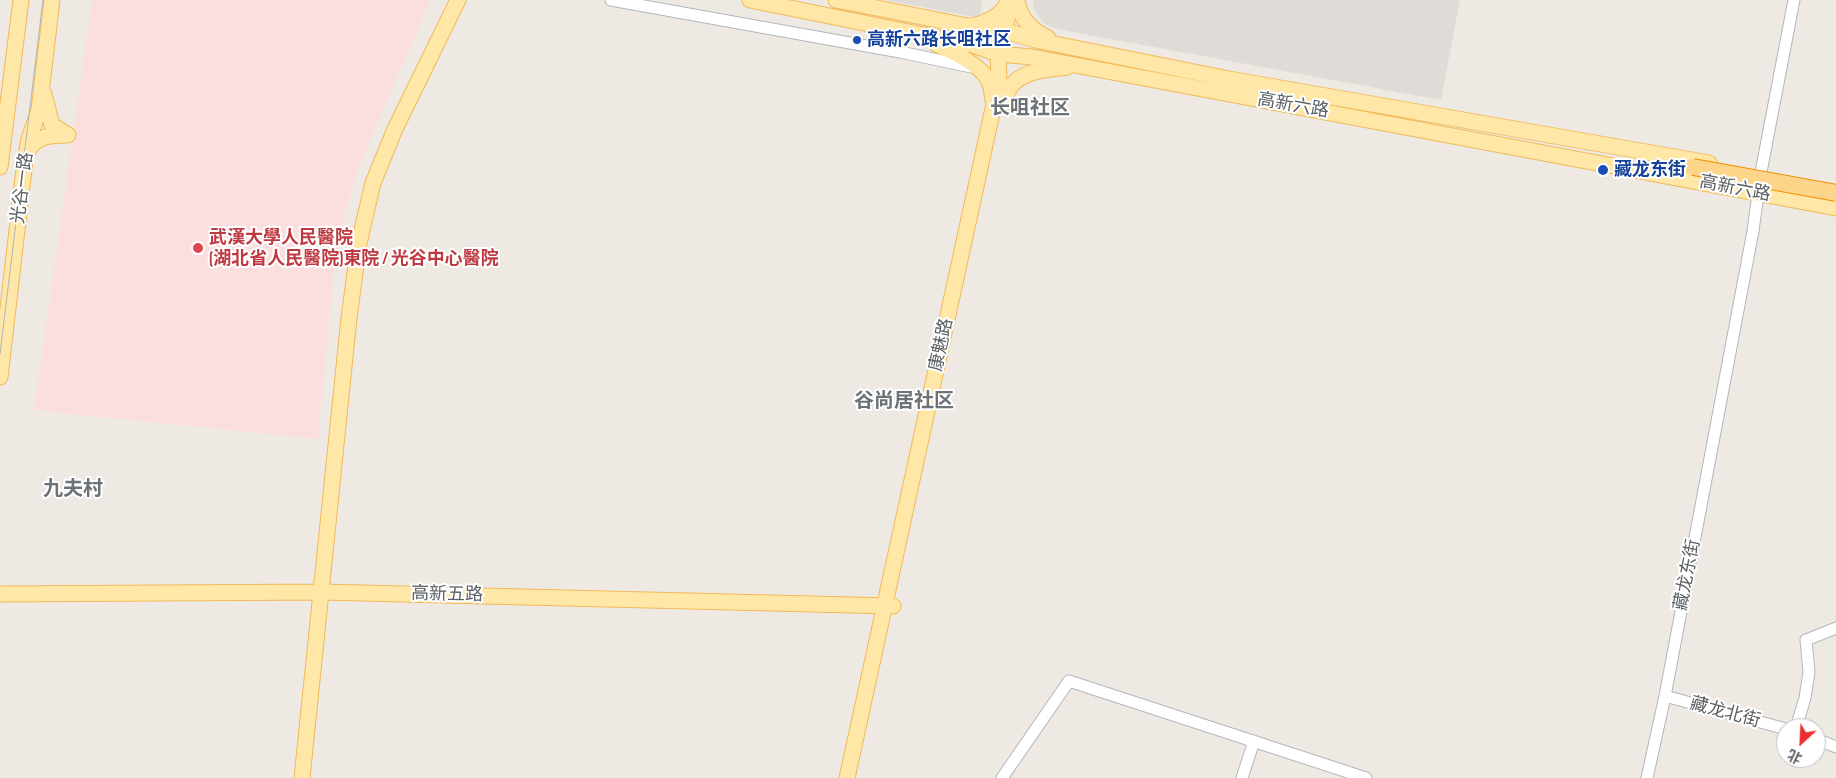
<!DOCTYPE html>
<html>
<head>
<meta charset="utf-8">
<style>
  body { margin:0 }
  #map { position:relative; width:1836px; height:778px; overflow:hidden; background:#eeeae3; font-family:"Sofia Sans Condensed","Noto Sans SC",sans-serif }
  canvas { display:block }
  .north { position:absolute; left:1776px; top:718px; width:50px; height:50px; box-sizing:border-box; background:#fff; border:1px solid #bdbfc1; border-radius:50%; rotate:205deg; font-size:14px; font-weight:700; line-height:20px; text-align:center; color:#5b6064 }
  .north::after { content:''; display:block; margin:auto; width:18px; height:22px; background:#e82e31; clip-path:polygon(50% 0,100% 100%,50% 72%,0 100%) }
</style>
</head>
<body>
<div id="map">
<canvas width="1836" height="778"></canvas>
<div class="north">北</div>
</div>
<script>
const g = document.querySelector('canvas').getContext('2d');
g.lineJoin = 'round';
function paint(path, color) {
  g.fillStyle = color;
  g.fill(path, 'evenodd');
}
function trace(path, color, width, dash) {
  g.strokeStyle = color;
  g.lineWidth = width;
  g.lineCap = dash ? 'butt' : 'round';
  g.setLineDash(dash || []);
  g.stroke(path);
}
function write(font, color, halo, rows, align = 'center') {
  g.font = font + ' "Sofia Sans Condensed","Noto Sans SC",sans-serif';
  g.lineWidth = 4;
  g.setLineDash([]);
  g.textBaseline = 'middle';
  g.strokeStyle = halo;
  g.fillStyle = color;
  for (const [text, x, y, turn = 0] of rows) {
    g.save();
    g.translate(x, y);
    g.rotate((+turn || 0) * Math.PI / 180);
    g.textAlign = isNaN(turn) ? turn : align;
    if (halo) g.strokeText(text, 0, 0);
    g.fillText(text, 0, 0);
    g.restore();
  }
}
paint(new Path2D(`
  M886,0H982L980,18Z
  M1034,0H1460L1441,100L1056,29L1045,24L1038,16L1033,7Z`), '#dfdcd7');
paint(new Path2D(`
  M92,0H430L361,161L344,216L333,280L318,439L34,410Z`), '#fbdfdf');
const minor = new Path2D(`
  M611,0L900,52L976,68
  M1665,696L1786,729
  M1796,728L1805,698L1809,672L1806,640L1836,628
  M1816,739L1836,747
  M1002,778L1069,681L1366,778
  M1242,778L1254,741
  M1647,778L1665,696L1753,231L1761,172L1794,0`);
const major = new Path2D(`
  M750,0L973,45L998,54L1032,57L1836,208
  M836,0L978,28L1013,33L1035,40L1229,79L1709,163
  M1017,0C1019,18 1033,31 1048,38
  M971,26C988,23 1001,16 1009,1
  M936,44C952,51 984,66 990,84C992,89 992,95 993,100
  M44,94L52,125L68,135
  M1002,105C1005,99 1007,91 1011,86C1023,70 1048,70 1067,67
  M28,151C36,135 53,135 68,135
  M0,167L21,0
  M0,377L25,161L29,139L39,110L52,0
  M0,594L321,592L893,606
  M302,778L349,318L359,243L373,183L395,129L458,0
  M847,778L999,81L998,54L1012,0`);
trace(minor, '#b3b6ba', 13);
trace(major, '#f1b859', 17);
trace(minor, '#fff', 11);
trace(major, '#ffe8a7', 15);
trace(new Path2D(`
  M0,354L43,0`), '#b2b3b4', 1);
const highwayBridge = new Path2D(`
  M1693,167L1836,193`);
trace(highwayBridge, '#f08f01', 18, []);
trace(highwayBridge, '#fcd58b', 16);
for (const [x, y, r, color] of [
  [857,40,5,"#1a4fb4"],
  [1603,170,6,"#1a4fb4"],
  [198,248,6,"#e0444e"]
]) {
  const dot = new Path2D();
  dot.arc(x, y, r, 0, 2 * Math.PI);
  g.fillStyle = color;
  g.fill(dot);
  trace(dot, '#fff', 2);
}
write('bold 18px', '#164399', '#fff', [
  ["高新六路长咀社区",867,40],
  ["藏龙东街",1614,170]
], 'left');
write('18px', '#5b6064', '#fff', [
  ["高新六路",1293,106,10],
  ["光谷一路",23,188,-83],
  ["高新六路",1735,189,11],
  ["康魅路",942,345,-78],
  ["藏龙东街",1688,575,-79],
  ["高新五路",447,595,1],
  ["藏龙北街",1725,713,15]
]);
write('bold 18px', '#be3a42', '#fff', [
  ["武漢大學人民醫院",209,238],
  ["(湖北省人民醫院)東院 / 光谷中心醫院",209,259]
], 'left');
write('bold 20px', '#6c7276', '#fff', [
  ["长咀社区",1030,109],
  ["谷尚居社区",904,402],
  ["九夫村",73,490]
]);
</script>
</body>
</html>
